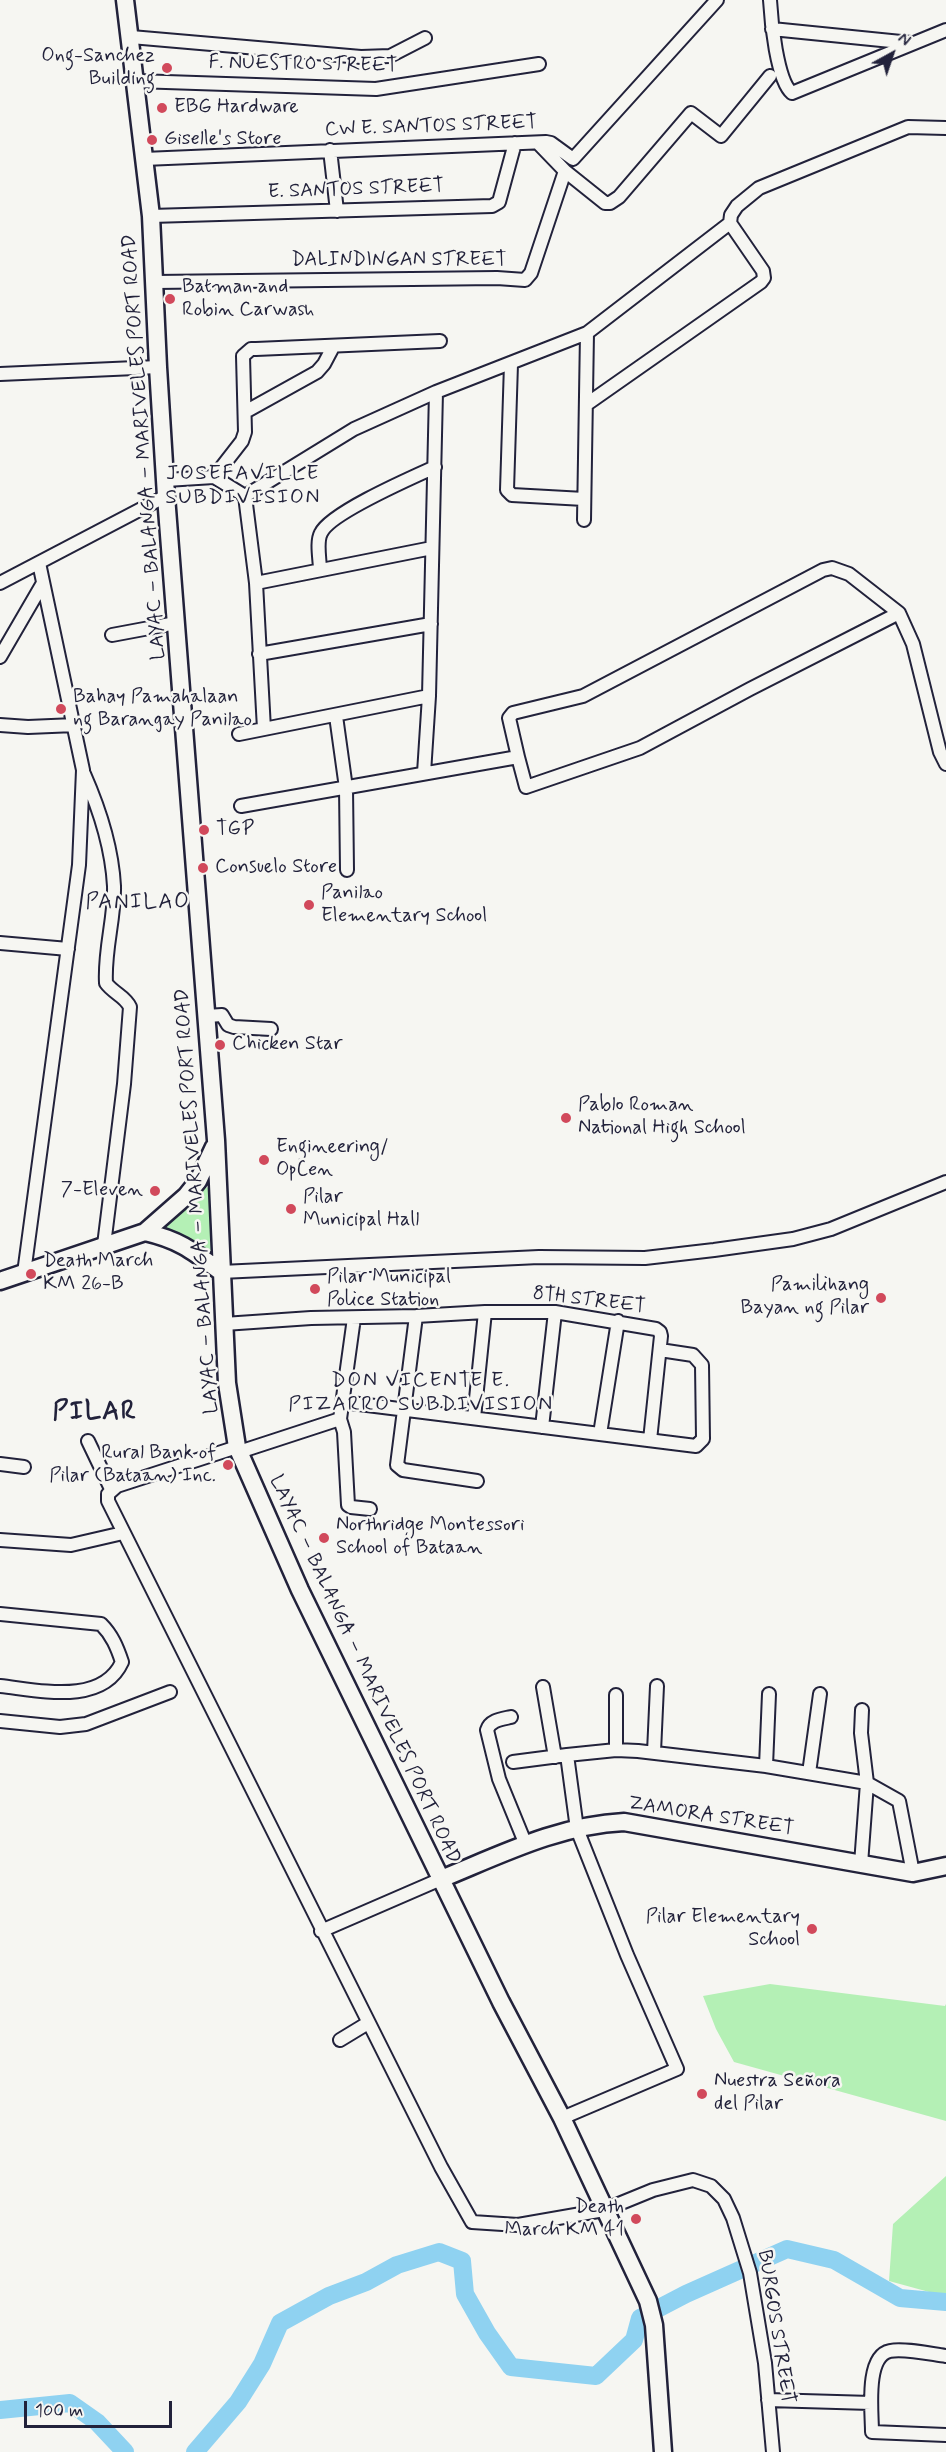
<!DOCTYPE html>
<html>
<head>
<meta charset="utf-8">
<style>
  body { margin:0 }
  #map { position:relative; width:946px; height:2452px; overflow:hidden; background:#f6f6f2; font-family:Mynerve,sans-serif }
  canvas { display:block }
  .north { position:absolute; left:862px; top:24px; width:60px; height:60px; -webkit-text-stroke:4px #f6f6f2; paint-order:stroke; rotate:40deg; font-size:16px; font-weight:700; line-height:24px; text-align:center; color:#22223b }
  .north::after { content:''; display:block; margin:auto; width:21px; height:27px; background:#22223b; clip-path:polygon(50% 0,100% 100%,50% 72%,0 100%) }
  .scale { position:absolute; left:24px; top:2401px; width:148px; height:27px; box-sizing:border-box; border:3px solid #22223b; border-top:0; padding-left:8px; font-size:18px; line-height:21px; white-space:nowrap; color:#22223b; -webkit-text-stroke:4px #f6f6f2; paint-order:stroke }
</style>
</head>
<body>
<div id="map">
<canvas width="946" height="2452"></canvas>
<div class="north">N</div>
<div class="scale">100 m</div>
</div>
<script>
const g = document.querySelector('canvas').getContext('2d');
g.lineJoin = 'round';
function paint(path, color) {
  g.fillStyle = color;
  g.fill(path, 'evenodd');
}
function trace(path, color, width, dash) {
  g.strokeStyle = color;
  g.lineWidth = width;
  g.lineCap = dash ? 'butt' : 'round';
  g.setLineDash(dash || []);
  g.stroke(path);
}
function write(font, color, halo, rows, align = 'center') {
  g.font = font + ' Mynerve,sans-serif';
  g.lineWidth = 5;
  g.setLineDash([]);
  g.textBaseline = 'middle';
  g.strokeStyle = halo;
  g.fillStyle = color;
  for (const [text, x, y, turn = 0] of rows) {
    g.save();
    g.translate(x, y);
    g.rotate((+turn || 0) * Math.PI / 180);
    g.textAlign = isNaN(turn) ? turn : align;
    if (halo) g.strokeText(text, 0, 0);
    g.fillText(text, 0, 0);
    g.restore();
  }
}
paint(new Path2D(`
  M201,1186L209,1188L211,1259L183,1235L154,1230Z
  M770,1984L945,2006L946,2004V2121L734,2062L716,2029L703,1996Z
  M946,2176V2293L940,2295L889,2281L893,2224Z`), '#b4f0b5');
trace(new Path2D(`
  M0,2410L70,2403L97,2422L125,2452
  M195,2452L238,2402L262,2364L280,2323L329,2296L366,2282L397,2265L439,2252L462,2261L465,2294L487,2333L511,2367L596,2376L634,2340L640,2318L686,2294L787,2249L834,2260L900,2298L946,2302`), '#8fd2f1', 18);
const street = new Path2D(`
  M770,0C771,20 777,81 792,93L946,30
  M772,29L911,43
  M131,37L361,57L390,56L425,38
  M136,81L376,89L539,64
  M538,143L565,171L605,203H610L619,197L691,113L721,136L770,76
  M330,150L337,211
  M144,159L546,142L551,143L573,159L717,0
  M151,216L492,206L499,202L515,143
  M730,223L731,215L737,206L759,188L908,127L946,128
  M155,282L497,278L525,280L531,273L565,171
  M511,364L507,490L512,495L584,499
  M0,374L158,367
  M245,412L317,372L324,364L333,347
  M214,477L242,441L245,432L243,356L251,349H256L440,341
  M166,480L214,477L245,496L354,429L436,392L587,333L730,223L763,271L764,278L761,282L587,404
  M245,496L256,583L264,729
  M584,520L587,333
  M320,570C320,560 316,542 321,533C330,513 413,477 435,467
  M0,583L166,496
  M256,583L432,548
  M112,635L176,623
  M259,654L431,624
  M0,657L43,583
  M336,716L346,788L347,870
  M0,725L28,727L75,725
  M239,734L429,696
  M518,757L526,787L640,748L750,689L899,613
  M424,773L429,696L436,392
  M84,774C99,808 112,848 114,886C115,918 104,950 106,983C113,993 125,996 130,1007L124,1084L104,1245
  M241,806L518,757L509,718L513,713L583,696L823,570L832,568L849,574L899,613L913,644L940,752L946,764
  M0,943L68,949
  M207,1016L222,1015L228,1025L234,1027L271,1029
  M221,1272L539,1257L645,1258L714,1250L793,1239L831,1229L946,1182
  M24,1273L79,865L83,770L39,563
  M416,1316L397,1465L403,1470L477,1481
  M354,1318L340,1419L344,1432L348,1505L351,1507L370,1509
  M224,1324L311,1318L416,1316L485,1312H555L656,1329L660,1332L661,1336L650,1440
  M343,1402L696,1446L703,1439L702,1365L693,1355L660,1350
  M474,1418L485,1312
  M542,1427L555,1312
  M600,1434L618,1321
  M88,1441L111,1489
  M237,1447L117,1486L108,1494V1501L441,2167L472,2222L518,2225L604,2210L653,2190L693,2180L711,2186L724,2199L733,2218L750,2273L765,2363L773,2452
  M239,1452L340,1419
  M0,1464L24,1467
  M0,1540L71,1545L123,1533
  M0,1614L101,1624C112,1635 117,1647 122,1662C102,1706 38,1690 0,1686
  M543,1687L555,1757
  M616,1695V1750
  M511,1717C502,1719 490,1720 487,1730L499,1779L526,1845
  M0,1721L60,1727L86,1724L170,1692
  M654,1752L657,1686
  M567,1755L616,1750L638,1751L766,1766L867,1783L899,1801L913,1873
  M513,1762L567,1755L577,1829L627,1955L677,2069L562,2118
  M766,1766L769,1694
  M809,1773L820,1694
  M861,1864L867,1783L861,1733L862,1710
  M321,1931L441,1879
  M340,2040L368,2023
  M946,2356C931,2354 904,2348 890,2351C865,2356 872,2412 872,2432L946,2435
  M768,2400L871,2403`);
const secondary = new Path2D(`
  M125,0L151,216L158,367L166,496L216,1140L227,1383L237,1447L300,1590L501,2002L562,2118L648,2301L654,2325L663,2452
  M145,1232C180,1240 193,1251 221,1272
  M0,1281L145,1232L186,1196L198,1181L214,1147
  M441,1879C500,1855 559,1825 624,1822L913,1873L946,1866`);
trace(street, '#22223b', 16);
trace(secondary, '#22223b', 21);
trace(street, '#f6f6f2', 12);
trace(secondary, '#f6f6f2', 16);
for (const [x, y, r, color] of [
  [167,68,6,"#d1495b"],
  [162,108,6,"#d1495b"],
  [152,140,6,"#d1495b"],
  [170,299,6,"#d1495b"],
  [61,709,6,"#d1495b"],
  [204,830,6,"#d1495b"],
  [203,868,6,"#d1495b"],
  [309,905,6,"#d1495b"],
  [220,1045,6,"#d1495b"],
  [566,1118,6,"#d1495b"],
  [264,1160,6,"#d1495b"],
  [155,1191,6,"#d1495b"],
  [291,1209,6,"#d1495b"],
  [31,1274,6,"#d1495b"],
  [315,1289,6,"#d1495b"],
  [881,1298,6,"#d1495b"],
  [228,1465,6,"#d1495b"],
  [324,1538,6,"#d1495b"],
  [812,1929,6,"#d1495b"],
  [702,2094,6,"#d1495b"],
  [636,2219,6,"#d1495b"]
]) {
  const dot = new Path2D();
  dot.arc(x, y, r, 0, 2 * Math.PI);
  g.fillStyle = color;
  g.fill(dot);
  trace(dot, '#f6f6f2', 2);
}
write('20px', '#22223b', '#f6f6f2', [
  ["Ong-Sanchez",155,57,"right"],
  ["Building",155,80,"right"],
  ["EBG Hardware",174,108],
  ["Giselle's Store",164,140],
  ["Batman and",182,288],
  ["Robin Carwash",182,311],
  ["Bahay Pamahalaan",73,698],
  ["ng Barangay Panilao",73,721],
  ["TGP",216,830],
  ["Consuelo Store",215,868],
  ["Panilao",321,894],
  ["Elementary School",321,917],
  ["Chicken Star",232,1045],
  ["Pablo Roman",578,1106],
  ["National High School",578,1129],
  ["Engineering/",276,1148],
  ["OpCen",276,1171],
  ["7-Eleven",143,1191,"right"],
  ["Pilar",303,1198],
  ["Municipal Hall",303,1221],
  ["Death March",43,1262],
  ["KM 26-B",43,1285],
  ["Pilar Municipal",327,1278],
  ["Police Station",327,1301],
  ["Pamilihang",869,1286,"right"],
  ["Bayan ng Pilar",869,1309,"right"],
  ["Rural Bank of",216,1454,"right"],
  ["Pilar (Bataan) Inc.",216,1477,"right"],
  ["Northridge Montessori",336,1526],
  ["School of Bataan",336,1549],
  ["Pilar Elementary",800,1918,"right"],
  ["School",800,1941,"right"],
  ["Nuestra Señora",714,2082],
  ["del Pilar",714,2105],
  ["Death",624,2208,"right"],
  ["March KM 41",624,2231,"right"]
], 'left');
write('20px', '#22223b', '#f6f6f2', [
  ["F. NUESTRO STREET",303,65,1],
  ["CW E. SANTOS STREET",431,127,-2],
  ["E. SANTOS STREET",356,190,-2],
  ["DALINDINGAN STREET",399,261],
  ["LAYAC – BALANGA – MARIVELES PORT ROAD",145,447,-94],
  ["LAYAC – BALANGA – MARIVELES PORT ROAD",198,1201,-94],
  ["8TH STREET",589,1301,7],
  ["LAYAC – BALANGA – MARIVELES PORT ROAD",364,1670,65],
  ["ZAMORA STREET",711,1817,9],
  ["BURGOS STREET",775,2327,81]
]);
g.letterSpacing = '1.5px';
write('21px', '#22223b', '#f6f6f2', [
  ["JOSEFAVILLE",243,475],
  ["SUBDIVISION",243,499],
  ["DON VICENTE E.",421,1382],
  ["PIZARRO SUBDIVISION",421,1406]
]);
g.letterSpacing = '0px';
g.letterSpacing = '1.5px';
write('22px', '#22223b', '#f6f6f2', [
  ["PANILAO",138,903]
]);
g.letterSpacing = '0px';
g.letterSpacing = '1.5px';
write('bold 26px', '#22223b', '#f6f6f2', [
  ["PILAR",95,1414]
]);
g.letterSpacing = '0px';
</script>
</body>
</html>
